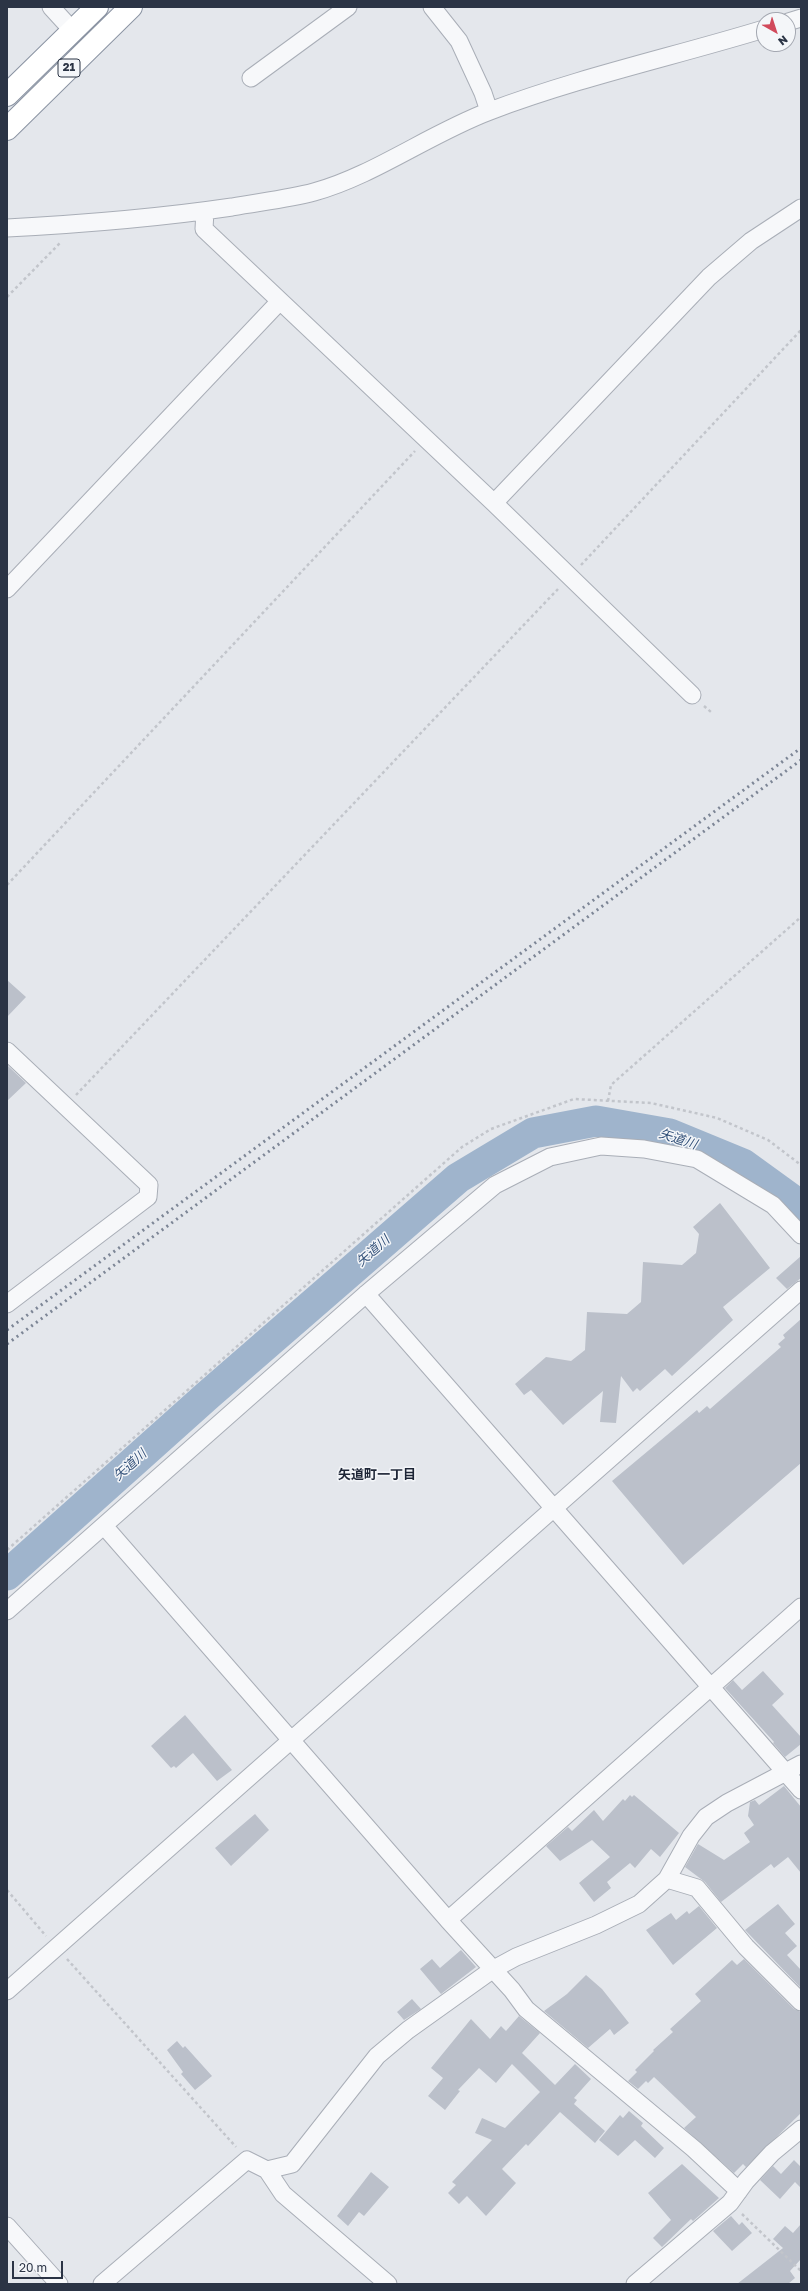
<!DOCTYPE html>
<html>
<head>
<meta charset="utf-8">
<style>
  body { margin:0 }
  #map { position:relative; width:808px; height:2291px; overflow:hidden; background:#e4e7ec; font-family:"Golos Text",sans-serif }
  canvas { display:block }
  .frame { position:absolute; inset:0; border:8px solid #2b3445; pointer-events:none }
  .north { position:absolute; left:756px; top:12px; width:40px; height:40px; box-sizing:border-box; background:#f4f6f9; border:1px solid #a4a8b1; border-radius:50%; rotate:141deg; font-size:11px; font-weight:700; line-height:16px; text-align:center; color:#2b3445 }
  .north::after { content:''; display:block; margin:auto; width:14px; height:18px; background:#d1495b; clip-path:polygon(50% 0,100% 100%,50% 72%,0 100%) }
  .scale { position:absolute; left:12px; top:2261px; width:51px; height:18px; box-sizing:border-box; border:2px solid #2b3445; border-top:0; padding-left:5px; font-size:12px; line-height:14px; white-space:nowrap; color:#2b3445; -webkit-text-stroke:3px #f4f6f9; paint-order:stroke }
</style>
</head>
<body>
<div id="map">
<canvas width="808" height="2291"></canvas>
<div class="frame"></div>
<div class="north">N</div>
<div class="scale">20 m</div>
</div>
<script>
const g = document.querySelector('canvas').getContext('2d');
g.lineJoin = 'round';
function trace(path, color, width, dash) {
  g.strokeStyle = color;
  g.lineWidth = width;
  g.lineCap = dash ? 'butt' : 'round';
  g.setLineDash(dash || []);
  g.stroke(path);
}
function paint(path, color) {
  g.fillStyle = color;
  g.fill(path, 'evenodd');
}
function write(font, color, halo, rows, align = 'center') {
  g.font = font + ' "Golos Text","Noto Sans JP",sans-serif';
  g.lineWidth = 3;
  g.setLineDash([]);
  g.textBaseline = 'middle';
  g.strokeStyle = halo;
  g.fillStyle = color;
  for (const [text, x, y, turn = 0] of rows) {
    g.save();
    g.translate(x, y);
    g.rotate((+turn || 0) * Math.PI / 180);
    g.textAlign = isNaN(turn) ? turn : align;
    if (halo) g.strokeText(text, 0, 0);
    g.fillText(text, 0, 0);
    g.restore();
  }
}
trace(new Path2D(`
  M7,1575L208,1395L458,1178L533,1133L596,1121L670,1134L743,1164L801,1206`), '#9fb4cc', 31);
paint(new Path2D(`
  M7,980L26,997L7,1017Z
  M7,1065L26,1083L7,1101Z
  M720,1203L770,1268L723,1307L733,1320L672,1376L665,1369L640,1391L637,1388L633,1392L621,1376L616,1423L600,1422L603,1391L563,1425L531,1390L524,1395L515,1384L546,1357L571,1361L585,1350L587,1312L627,1314L641,1302L643,1262L682,1265L696,1253L699,1234L693,1227Z
  M801,1256V1278L787,1289L776,1278Z
  M801,1319V1463L683,1565L612,1481L697,1410L699,1413L707,1406L710,1409L781,1347L778,1344L785,1338L783,1335Z
  M763,1671L784,1694L772,1705L801,1737V1744L785,1757L773,1743L774,1742L725,1688L733,1680L742,1690Z
  M185,1715L232,1770L217,1781L193,1753L176,1768L174,1766L171,1768L151,1746Z
  M784,1786L801,1807V1873L788,1857L774,1868L771,1864L721,1902L705,1882L685,1867L698,1844L724,1860L750,1842L744,1833L754,1825L748,1816L750,1802L755,1800L759,1805Z
  M630,1795L632,1797L634,1795L679,1833L660,1857L651,1849L635,1868L630,1863L607,1882L611,1888L594,1902L579,1883L610,1857L592,1840L560,1861L546,1846L568,1827L572,1831L594,1810L603,1821L623,1799L625,1801Z
  M255,1814L269,1830L231,1866L215,1848Z
  M778,1904L795,1924L785,1933L797,1946L787,1955L801,1970V1988L745,1930Z
  M699,1906L717,1928L673,1965L646,1930L671,1913L676,1920L687,1911L689,1914Z
  M461,1950L476,1967L441,1994L420,1969L432,1959L440,1968Z
  M744,1959L794,2009L801,2012V2113L746,2167L743,2164L734,2173L684,2128L696,2117L654,2077L648,2083L646,2081L638,2089L628,2081L637,2072L635,2070L654,2051L653,2050L673,2032L670,2029L701,2001L695,1994L732,1960L737,1965Z
  M586,1975L602,1989L629,2023L614,2035L610,2029L588,2048L544,2011L567,1994Z
  M412,1999L421,2009L404,2020L397,2012Z
  M519,2016L540,2033L522,2053L555,2085L575,2064L591,2079L574,2098L577,2100L574,2104L605,2131L595,2143L560,2112L528,2146L526,2144L502,2169L516,2183L486,2216L467,2196L459,2204L448,2193L456,2185L452,2182L492,2140L475,2133L482,2118L505,2128L540,2092L512,2064L496,2083L479,2068L458,2090L460,2091L445,2110L428,2096L443,2078L431,2068L471,2019L490,2039L501,2026L506,2031Z
  M177,2041L183,2048L185,2046L212,2076L195,2090L181,2074L183,2072L167,2050Z
  M629,2111L643,2123L641,2126L664,2148L655,2158L635,2140L618,2156L599,2140L620,2115L623,2118Z
  M794,2160L801,2167V2188L795,2182L780,2199L760,2180L773,2166L781,2174Z
  M682,2164L719,2198L693,2221L691,2219L662,2247L653,2238L671,2220L648,2193Z
  M371,2172L389,2187L364,2216L359,2212L348,2226L337,2216Z
  M731,2216L739,2225L742,2222L752,2233L732,2251L713,2231Z
  M801,2224V2259L790,2271L795,2278L788,2284H737L783,2248L773,2239L785,2226L793,2233Z`), '#bbc0ca');
const minor = new Path2D(`
  M51,7L72,30
  M432,7L459,41L483,93L489,111
  M788,22L801,18
  M251,78L348,7
  M205,211L204,229L494,503L692,695
  M7,228C83,224 157,218 232,207C259,202 288,199 314,192C373,176 431,133 490,111C580,77 672,57 764,29
  M494,503L709,277L751,241L801,208
  M7,589L280,301
  M7,1051L149,1185L148,1197L7,1304
  M366,1294L801,1790
  M105,1527L448,1920L801,1607
  M7,1611L366,1294L495,1185L550,1157L601,1146L644,1149L697,1159L773,1205L801,1235
  M667,1879L697,1888L746,1947L801,2002
  M448,1920L512,1990L526,2009L694,2149L739,2191
  M7,1991L801,1290
  M267,2170L292,2164L377,2056L408,2030L492,1970L516,1957L596,1925L639,1904L667,1879L691,1836L706,1817L727,1803L801,1764
  M7,2226L59,2284
  M102,2284L247,2160L267,2170L283,2194L388,2284
  M635,2284L730,2203L746,2181L772,2153L801,2129`);
const highway = new Path2D(`
  M7,95L97,7
  M7,129L131,7`);
trace(minor, '#a9aeb7', 19);
trace(highway, '#8b94a3', 24);
trace(new Path2D(`
  M7,297L61,242
  M581,565L801,330
  M704,706L711,712
  M7,885L415,451
  M76,1095L558,589
  M608,1101L611,1085L801,917
  M7,1550L462,1147L491,1129L574,1099L651,1103L717,1118L768,1140L801,1165
  M7,1890L46,1936
  M67,1959L236,2147
  M742,2214L801,2271`), '#c2c5cb', 2.5, [3, 3]);
trace(minor, '#f7f8fa', 17);
trace(highway, '#fff', 22);
trace(new Path2D(`
  M7,1330L801,748
  M7,1344L801,760`), '#7d8696', 3, [2, 4]);
for (const [x, y, w] of [
  [69,68,22]
]) {
  const box = new Path2D();
  box.roundRect(x - w / 2, y - 9, w, 18, 3);
  g.fillStyle = '#f4f6f9';
  g.fill(box);
  trace(box, '#2b3445', 1);
}
write('bold 11px', '#2b3445', null, [
  ["21",69,68]
]);
write('italic 13px', '#34527a', '#f4f6f9', [
  ["矢道川",678,1139,18],
  ["矢道川",373,1251,-41],
  ["矢道川",130,1465,-42]
]);
write('bold 13px', '#1d2536', '#f4f6f9', [
  ["矢道町一丁目",377,1475]
]);
</script>
</body>
</html>
